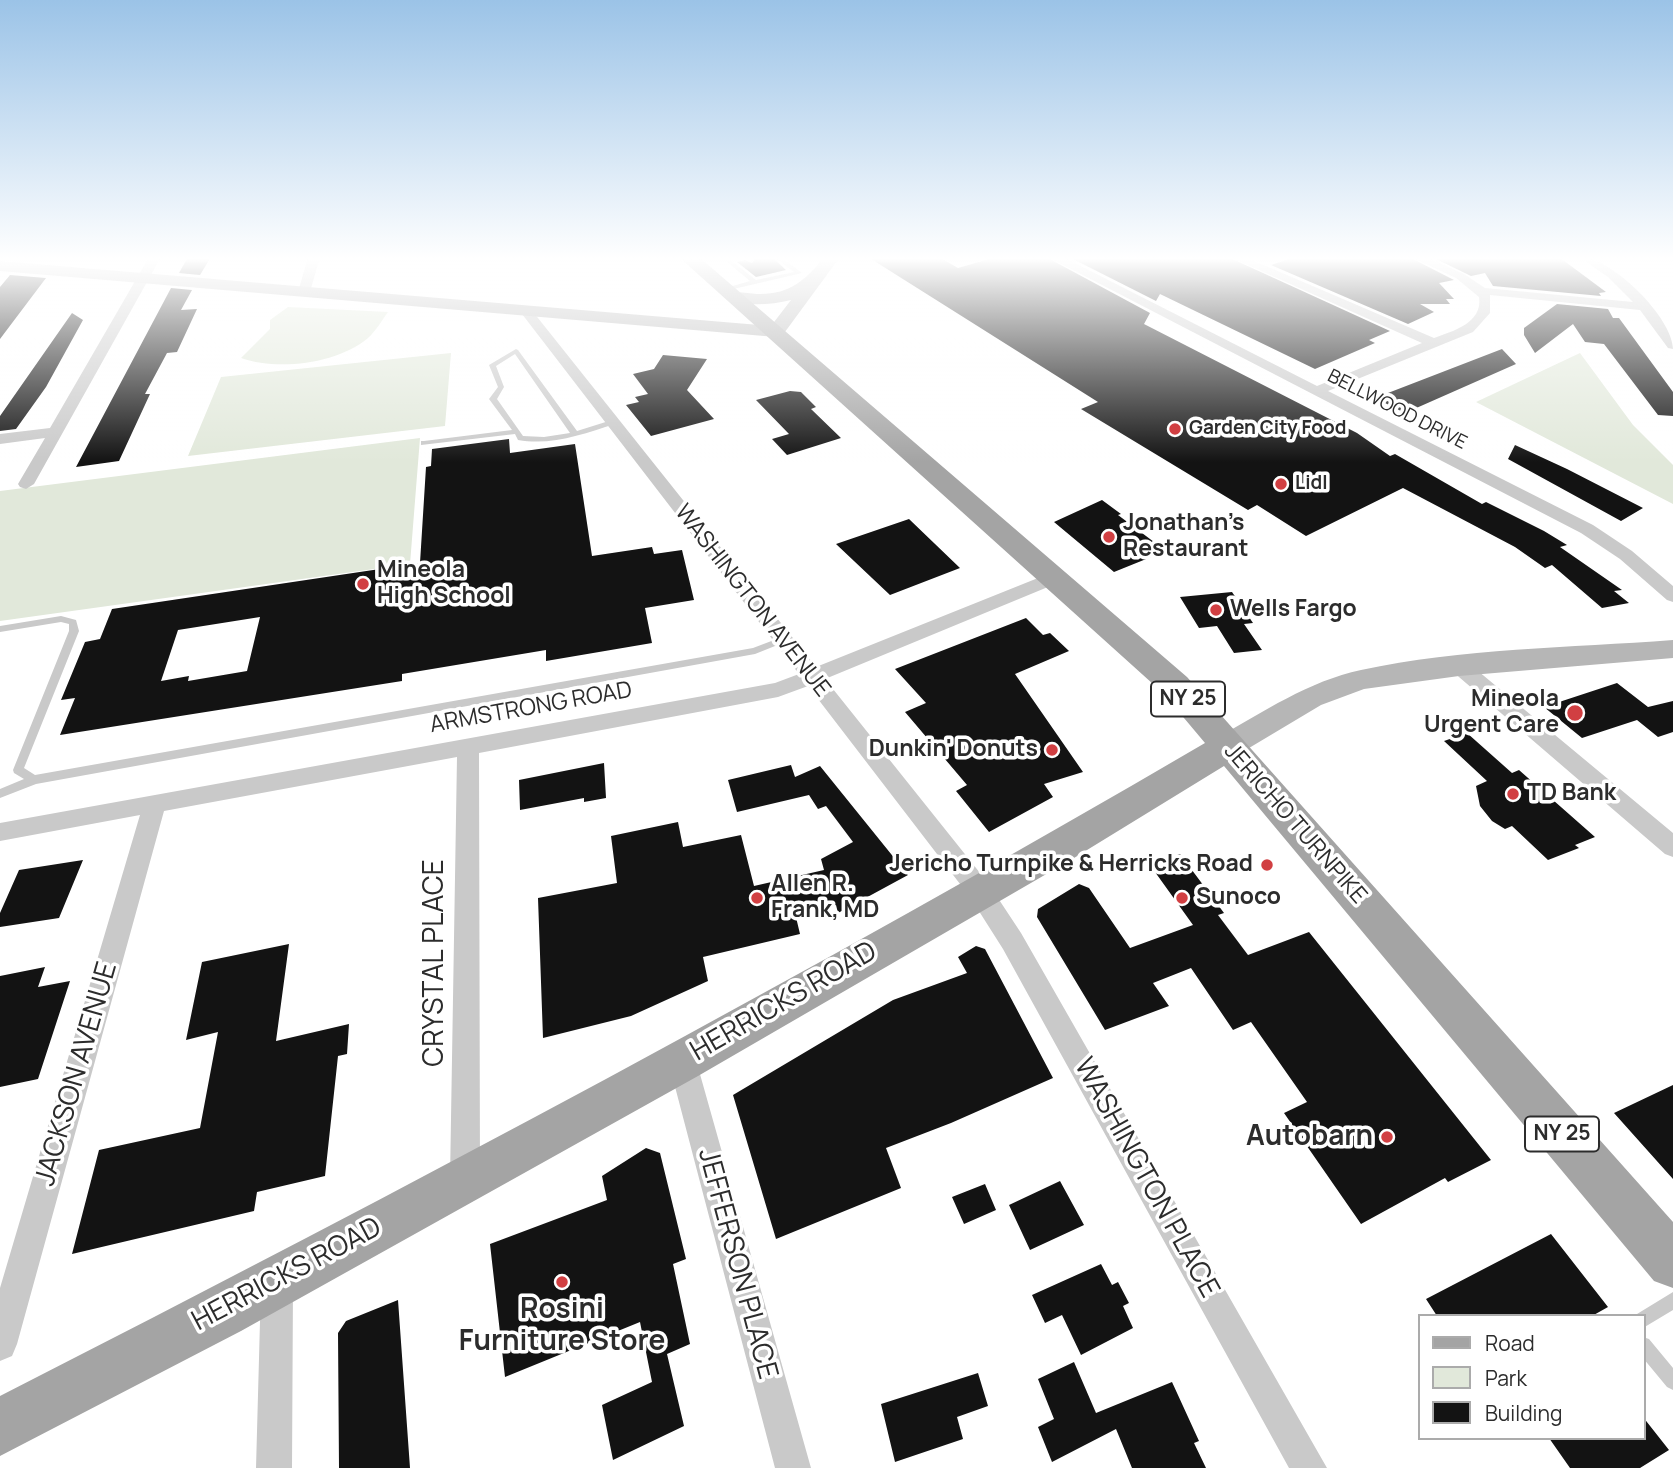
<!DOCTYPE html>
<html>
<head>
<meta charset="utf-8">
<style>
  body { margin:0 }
  #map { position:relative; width:1673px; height:1468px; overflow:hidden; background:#fff; font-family:Manrope,sans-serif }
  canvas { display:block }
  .legend { position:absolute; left:1418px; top:1314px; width:228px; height:126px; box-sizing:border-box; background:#fff; border:2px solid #ababab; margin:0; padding:9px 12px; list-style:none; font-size:21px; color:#2c2c2c }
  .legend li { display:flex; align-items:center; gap:14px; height:35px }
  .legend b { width:35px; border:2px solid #ababab }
</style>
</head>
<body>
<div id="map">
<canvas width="1673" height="1468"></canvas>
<ul class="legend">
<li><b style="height:9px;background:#a4a4a4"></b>Road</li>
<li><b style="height:19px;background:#e1e8da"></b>Park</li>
<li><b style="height:19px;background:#131313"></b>Building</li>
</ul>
</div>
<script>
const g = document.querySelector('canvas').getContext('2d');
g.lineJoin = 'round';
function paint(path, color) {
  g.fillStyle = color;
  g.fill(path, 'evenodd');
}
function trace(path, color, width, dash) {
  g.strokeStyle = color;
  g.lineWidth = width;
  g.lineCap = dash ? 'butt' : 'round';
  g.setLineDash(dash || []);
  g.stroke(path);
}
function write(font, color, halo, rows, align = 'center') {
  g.font = font + ' Manrope,sans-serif';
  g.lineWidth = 7;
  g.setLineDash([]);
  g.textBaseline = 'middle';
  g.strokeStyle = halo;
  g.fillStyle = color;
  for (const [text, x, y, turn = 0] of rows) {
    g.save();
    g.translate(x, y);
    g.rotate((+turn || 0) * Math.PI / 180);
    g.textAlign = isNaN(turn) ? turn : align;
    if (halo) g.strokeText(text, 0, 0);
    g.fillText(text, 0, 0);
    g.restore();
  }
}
paint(new Path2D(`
  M288,307L388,312C382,320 376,331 368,338C337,364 278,371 241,358L270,329V320Z
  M451,353L445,426L188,456L221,377Z
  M1580,353L1633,425L1673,465V504L1476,402Z
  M420,438L410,564L0,621V491Z`), '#e1e8da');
paint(new Path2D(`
  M188,257H211L200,275L179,273Z
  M756,257H772L786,270L756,277L737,262L745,260L752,263Z
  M868,257H939L958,268L996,257H1046L1150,313L1144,324L1357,433L1390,456L1395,454L1482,504L1486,502L1544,531L1567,545L1560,547L1622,590L1614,591L1629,603L1602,608L1552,565L1545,568L1515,547L1403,488L1306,536L1257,505L1248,510L1081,409L1098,402Z
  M1069,257H1228L1390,331L1369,340L1375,343L1315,369L1160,294L1156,301Z
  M1295,257H1409L1454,280L1439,283L1454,299H1446L1450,304H1420L1434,312L1408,324L1271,265Z
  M1432,257H1559L1606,292L1599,293L1601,296L1493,286L1485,273L1471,276Z
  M10,275L46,278L0,339V287Z
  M171,288L192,290L181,310L197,309L177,352L167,353L145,394H150L119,461L76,467Z
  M1557,304L1608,309L1613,318H1619L1673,392V416L1658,415L1604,344L1585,342L1573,324L1535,353L1524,335V328Z
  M72,313L83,320L46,387L16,429L0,431V416Z
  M1502,349L1516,364L1405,413L1375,398Z
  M663,355L707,359L687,390L714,419L651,436L626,405L639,402L635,397L648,394L633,374L654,369Z
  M790,391L801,392L816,407L811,409L841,438L787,455L772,439L789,434L756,400Z
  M509,439L510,453L575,444L592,556L652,547L654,554L682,550L694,600L645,608L652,643L546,661V650L402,674V681L60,735L75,698L61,700L85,642L100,639L112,609L420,563L426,467L431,466L432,449ZM260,617L247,671L188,681L189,676L161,681L178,630Z
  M1515,445L1567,469L1643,508L1621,521L1508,459Z
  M1102,500L1121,514L1118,515L1166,551L1114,572L1054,522Z
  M909,519L960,568L890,595L836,544Z
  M1232,592L1253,623L1244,624L1262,650L1234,653L1217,626L1199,628L1180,597Z
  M1026,618L1043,635L1050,633L1069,651L1015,674L1083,772L1044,784L1053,797L989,832L956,791L967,785L905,712L926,703L895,669Z
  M1617,683L1648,707L1673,701V732L1658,737L1637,720L1582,738L1544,707Z
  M1467,733L1512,773L1519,770L1595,837L1575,845L1579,848L1548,860L1512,826L1505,829L1492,821L1480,806L1476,786L1487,781L1444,741Z
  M604,763L606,798L584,802V798L520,810L519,780Z
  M791,765L795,777L820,766L908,875L838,913L836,905L795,913L800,934L703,957L708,981L631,1016L543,1038L538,898L617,883L611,836L678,822L683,847L741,835L754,886L824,870L821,859L853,842L826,806L818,809L809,795L737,812L728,780Z
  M1180,854L1224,913L1218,915L1248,955L1309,932L1491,1160L1448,1182L1445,1178L1361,1224L1284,1113L1307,1102L1251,1022L1233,1030L1191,968L1153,983L1169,1006L1105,1030L1037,917L1038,909L1079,884L1089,888L1130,948L1193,925L1150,865Z
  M83,860L59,918L0,927V913L19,870Z
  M289,944L276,1041L349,1024L347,1054L338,1056L325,1176L257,1192L254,1211L72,1254L99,1150L200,1128L218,1032L186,1040L202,962Z
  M976,946L985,949L1053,1078L951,1123L886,1148L901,1188L776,1239L733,1095L893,1000L967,973L958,957Z
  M45,967L38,987L70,981L38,1079L0,1087V976Z
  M1673,1085V1179L1614,1113Z
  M646,1148L660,1153L686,1259L673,1264L690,1344L667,1354L684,1426L613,1460L602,1405L652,1382L640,1322L505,1377L490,1244L607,1200L602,1176Z
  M1060,1181L1084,1225L1030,1250L1009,1205Z
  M985,1184L996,1210L964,1224L952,1197Z
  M1551,1234L1608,1307L1592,1316H1437L1426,1299Z
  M1101,1264L1112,1285L1118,1282L1129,1303L1123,1306L1133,1328L1081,1355L1062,1315L1045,1323L1032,1295Z
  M398,1300L410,1468H339L338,1333L346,1321Z
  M1074,1362L1096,1413L1172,1382L1199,1441L1194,1443L1206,1468H1132L1116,1429L1052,1462L1038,1427L1054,1419L1038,1379Z
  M978,1373L988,1406L957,1417L963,1439L895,1462L881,1404Z
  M1643,1417L1669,1450L1640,1468H1570L1549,1438H1643Z`), '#131313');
paint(new Path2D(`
  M745,257H752L754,259L751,261Z
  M774,257H781L802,273L725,291L722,289L750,281L726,261V259L728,258L756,280L794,272Z
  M516,349L518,350L577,431L612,420H615V424C583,434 552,446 518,440L515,434L421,445V441H424L512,430L489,399L498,387L489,365ZM515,354L570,433L544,437L523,436L497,399L504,387L496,366Z
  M61,616L76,620L79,631L24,768L35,775L753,648L782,637L787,640L785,642L755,654L36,784L0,798V789L24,779L14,773L13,770L69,631V624L61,622L0,632V626Z
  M1673,1292V1310L1643,1328V1316H1637V1314Z
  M1643,1337L1649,1339L1673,1368V1390L1667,1387L1643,1358Z`), '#c9c9c9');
paint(new Path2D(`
  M149,257H161L34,484L26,489L20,487L18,484L45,438L0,444V434L50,428Z
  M308,257H320L310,292L304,296L298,292Z
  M1048,257H1063L1317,386L1422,343L1230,257H1245L1434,338C1453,331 1483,323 1479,297L1456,278L1411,257H1426L1464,274L1485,288L1633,302L1608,277L1579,257C1611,256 1673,318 1673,349L1668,348L1640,310L1490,295V313L1473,332L1328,391L1593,525L1632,551L1673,586V602L1667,600L1620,559L1581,533Z
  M522,308H530L816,667L1048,574H1060L1063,578L1060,582L825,679L988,883L1021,933L1327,1468H1289L1003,949L970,897L808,686L778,697L479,753L480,1179L476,1190L465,1194L454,1190L450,1179L457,757L164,811L17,1344L12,1356L0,1361V1288L140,815L0,841V823L775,683L799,674L522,314Z
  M1459,659L1466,661L1673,833V857L1665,854L1452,671L1449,666L1452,661Z
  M682,1047L692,1050L696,1060L811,1468H775L668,1060L672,1050Z
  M277,1269L288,1274L293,1285L292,1468H256L261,1285L266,1274Z`), '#c9c9c9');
paint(new Path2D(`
  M824,257H840L782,336L776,337L0,271V261L771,326L791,300C771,305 749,306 729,301L726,297L729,293C738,291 748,293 757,294C789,295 806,280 824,257Z
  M1673,640V658L1459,676L1364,689L1321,705L1239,754L1228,757L1217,754L1213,746L1217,738C1263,712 1309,681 1361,670C1462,648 1570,648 1673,640Z`), '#b6b6b6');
paint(new Path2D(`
  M679,257H699L1187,677L1673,1222V1288L1654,1281L1224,766L1074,858L698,1076L241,1331L0,1456V1396C406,1189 812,973 1205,743L1163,693Z`), '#a4a4a4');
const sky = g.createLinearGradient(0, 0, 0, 462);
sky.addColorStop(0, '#9bc3e7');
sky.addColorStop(0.56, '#fff');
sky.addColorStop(1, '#ffffff00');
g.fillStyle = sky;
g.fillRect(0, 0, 1673, 462);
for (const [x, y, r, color] of [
  [1175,429,7,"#d13f42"],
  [1281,484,7,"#d13f42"],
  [1109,537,7,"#d13f42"],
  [363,584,7,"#d13f42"],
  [1216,610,7,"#d13f42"],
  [1575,713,9,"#d13f42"],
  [1052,750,7,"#d13f42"],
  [1513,794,7,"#d13f42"],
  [1267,865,7,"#d13f42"],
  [757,898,7,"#d13f42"],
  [1182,898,7,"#d13f42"],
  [1387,1137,7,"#d13f42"],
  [562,1282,7,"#d13f42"]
]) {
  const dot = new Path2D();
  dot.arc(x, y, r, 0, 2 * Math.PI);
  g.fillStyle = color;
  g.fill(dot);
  trace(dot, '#fff', 2.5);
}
write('19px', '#2c2c2c', '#fff', [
  ["BELLWOOD DRIVE",1397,410,27]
]);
write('bold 19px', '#2c2c2c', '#fff', [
  ["Garden City Food",1189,429],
  ["Lidl",1295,484]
], 'left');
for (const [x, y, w] of [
  [1188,699,74],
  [1562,1134,74]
]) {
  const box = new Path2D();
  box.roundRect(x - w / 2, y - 17.5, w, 35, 5);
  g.fillStyle = '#fff';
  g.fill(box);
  trace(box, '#2c2c2c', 2);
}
write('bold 21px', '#2c2c2c', null, [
  ["NY 25",1188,699],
  ["NY 25",1562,1134]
]);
write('bold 23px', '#2c2c2c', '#fff', [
  ["Jonathan’s",1123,524],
  ["Restaurant",1123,550],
  ["Mineola",377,571],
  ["High School",377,597],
  ["Wells Fargo",1230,610],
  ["Mineola",1559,700,"right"],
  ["Urgent Care",1559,726,"right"],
  ["Dunkin' Donuts",1038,750,"right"],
  ["TD Bank",1527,794],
  ["Jericho Turnpike & Herricks Road",1253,865,"right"],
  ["Allen R.",771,885],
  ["Frank, MD",771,911],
  ["Sunoco",1196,898]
], 'left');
write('23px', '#2c2c2c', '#fff', [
  ["WASHINGTON AVENUE",752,601,52],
  ["ARMSTRONG ROAD",531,708,-10],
  ["JERICHO TURNPIKE",1295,824,49]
]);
write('28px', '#2c2c2c', '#fff', [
  ["CRYSTAL PLACE",435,963,-90],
  ["HERRICKS ROAD",784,1002,-30],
  ["JACKSON AVENUE",77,1074,-74],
  ["WASHINGTON PLACE",1146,1178,61],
  ["JEFFERSON PLACE",737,1264,75],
  ["HERRICKS ROAD",287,1275,-28]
]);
write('bold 28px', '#2c2c2c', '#fff', [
  ["Autobarn",1373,1137],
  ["Rosini",562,1310,"center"],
  ["Furniture Store",562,1342,"center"]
], 'right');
</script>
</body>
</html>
